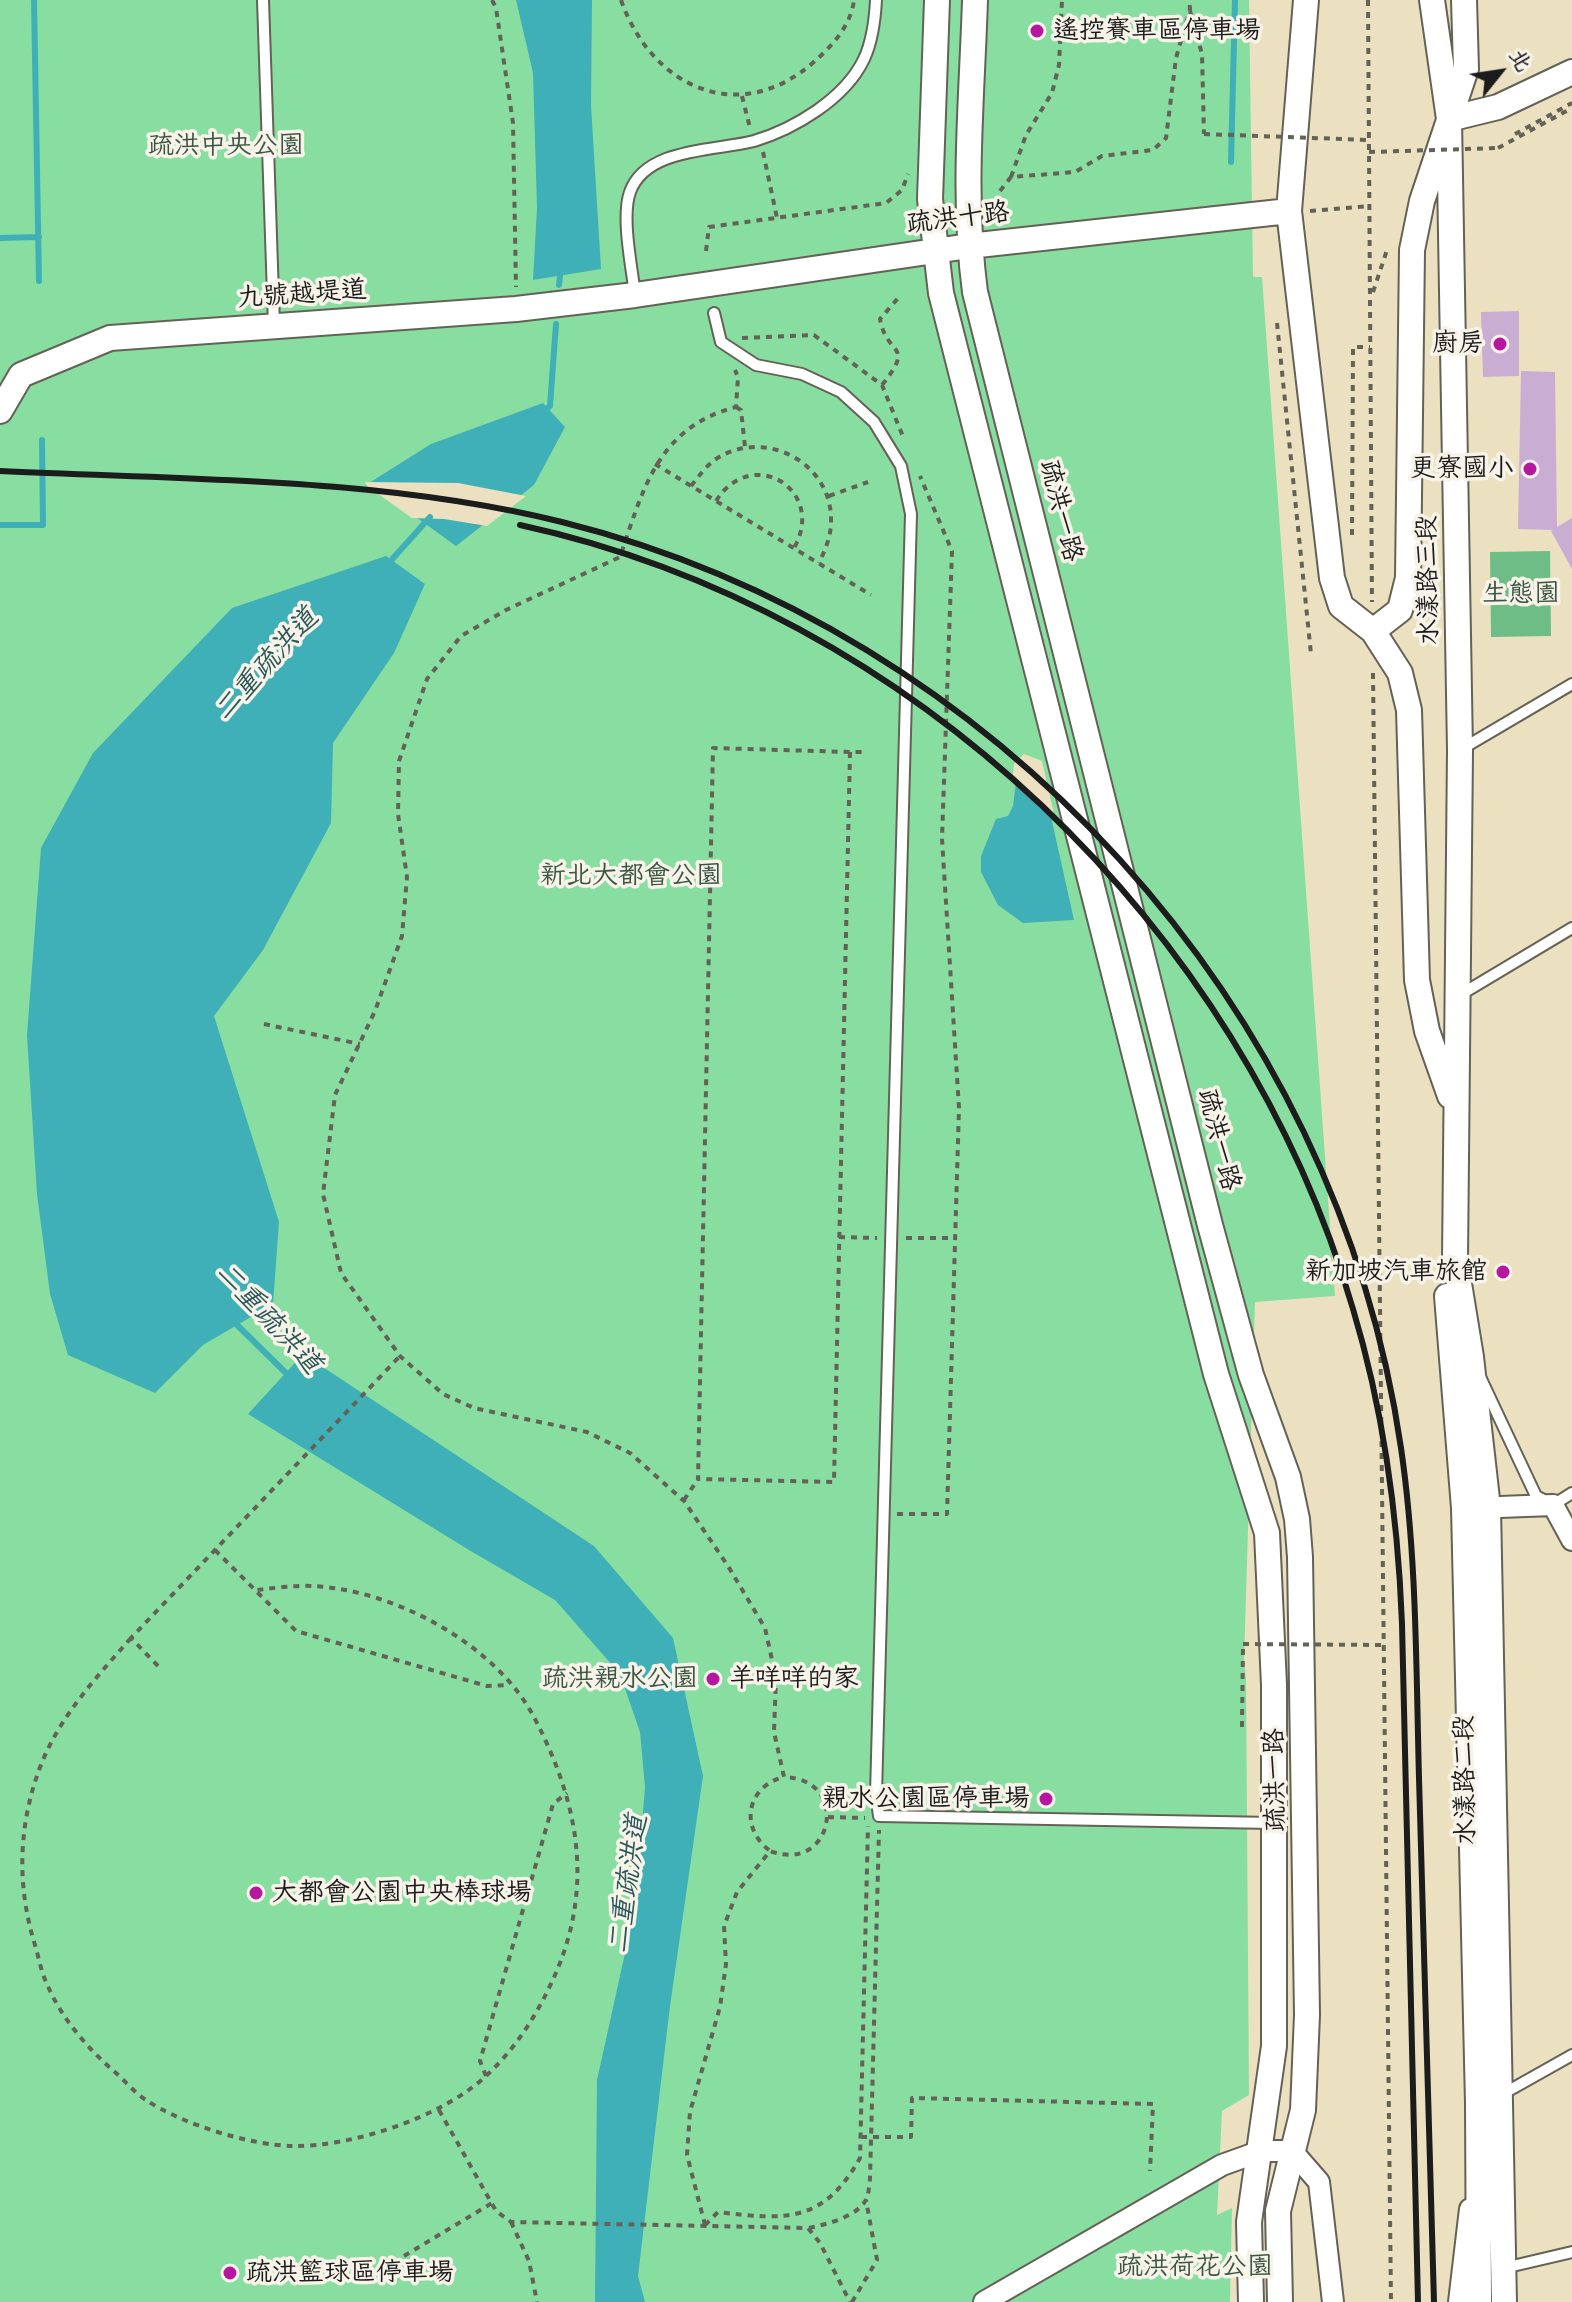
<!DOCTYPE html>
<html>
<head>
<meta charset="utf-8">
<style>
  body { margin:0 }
  #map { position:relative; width:1572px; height:2302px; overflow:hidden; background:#ebe1c1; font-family:Itim,"LXGW WenKai TC",sans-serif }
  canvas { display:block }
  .north { position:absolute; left:1460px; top:32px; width:80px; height:80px; -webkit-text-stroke:6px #f7f3e8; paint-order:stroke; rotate:60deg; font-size:22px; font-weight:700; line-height:32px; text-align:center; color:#1c1c1c }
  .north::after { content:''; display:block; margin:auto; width:28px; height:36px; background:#1c1c1c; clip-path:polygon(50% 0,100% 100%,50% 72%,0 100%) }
</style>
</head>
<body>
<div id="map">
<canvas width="1572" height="2302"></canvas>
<div class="north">北</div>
</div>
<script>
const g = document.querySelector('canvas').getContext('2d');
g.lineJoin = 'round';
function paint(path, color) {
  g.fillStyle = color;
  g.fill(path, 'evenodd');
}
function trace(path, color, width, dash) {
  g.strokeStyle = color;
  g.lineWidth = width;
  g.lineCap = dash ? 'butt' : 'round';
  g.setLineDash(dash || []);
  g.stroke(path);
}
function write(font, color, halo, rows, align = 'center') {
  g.font = font + ' Itim,"LXGW WenKai TC",sans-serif';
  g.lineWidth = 7;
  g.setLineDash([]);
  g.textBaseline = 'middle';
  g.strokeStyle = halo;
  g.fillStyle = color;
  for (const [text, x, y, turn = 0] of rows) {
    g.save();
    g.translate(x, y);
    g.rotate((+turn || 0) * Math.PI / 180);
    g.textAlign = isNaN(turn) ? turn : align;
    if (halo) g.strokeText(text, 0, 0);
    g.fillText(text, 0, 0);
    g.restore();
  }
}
paint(new Path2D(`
  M0,0H1249L1253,277H1262L1335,1296L1255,1302L1244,1661L1246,1678L1249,2095L1222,2111L1217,2215L1232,2208L1230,2302H0Z`), '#88dea1');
paint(new Path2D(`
  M1550,551L1551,636L1491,637L1490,552Z`), '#6ebd87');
paint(new Path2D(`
  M516,0H592L591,105L601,269L533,280L537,208L533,73Z
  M543,403L565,427L534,485L456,546L369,483L431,444Z
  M386,556L425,584L394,653L333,743L331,823L263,950L214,1016L279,1222L273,1304L203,1345L155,1393L68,1355L50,1294L37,1194L27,1035L41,848L93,753L232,608Z
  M1039,763L1074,920L1023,923L998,905L981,872V856L996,819L1008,816L1013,806L1018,766Z
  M303,1354L594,1546L673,1638L703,1776L670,2006L638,2276L645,2302H595L597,2080L635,1908L645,1787L640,1732L620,1674L555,1600L469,1550L248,1414Z`), '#3fb0b7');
paint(new Path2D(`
  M365,482L458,483L526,496L487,526L444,519L412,518L367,486Z
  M1024,754L1042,761L1056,823L1012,782L1014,764Z`), '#ebe1c1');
trace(new Path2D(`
  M34,0L39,281
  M1231,162L1235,0
  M0,238L39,237
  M559,285L561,268
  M544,411L550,406L556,324
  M0,525H43L42,440
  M387,565L430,517
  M232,1320L290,1377`), '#3fb0b7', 6);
paint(new Path2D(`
  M1519,311V376L1483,377L1481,312Z
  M1521,371L1555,372L1557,527L1572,518V569L1551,531L1553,530L1518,529Z`), '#caadd3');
const service = new Path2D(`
  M263,0L274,325
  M635,295C632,268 621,217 630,192C646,147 717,151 754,141C794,129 845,99 864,59C872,42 875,19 876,0
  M714,313L721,342L756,365L802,374L841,392L874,422L901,466L911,514L876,1794L879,1816L1273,1823
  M1460,750L1572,684
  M1460,995L1572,928
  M1481,1379L1536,1496L1553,1505L1572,1493
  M1501,2095L1572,2055
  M1504,2268L1572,2252`);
const minor = new Path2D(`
  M1473,1508L1553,1505L1572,1540
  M984,2302L1222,2165L1261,2151H1292L1319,2182L1333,2302
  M1459,2302L1470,2209`);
const tertiary = new Path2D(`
  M937,0L930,199L941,293L1216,1374L1267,1533L1274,1685V2046L1249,2222L1251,2302
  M975,0C972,97 962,195 975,292L1210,1225L1251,1375L1288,1477L1297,1519L1300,1557L1307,2015L1303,2110L1278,2211L1280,2302
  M1306,0L1289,211L1332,578L1341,606L1373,631L1400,610L1408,578L1412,250L1422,201L1466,69L1464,0
  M1432,0L1449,119L1460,750L1455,1259L1471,1357L1488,1508L1504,2302
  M1449,119L1498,107L1572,72
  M0,411L21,375L110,338L516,309L635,295L969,246L1289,211
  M1373,631L1400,673L1409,710L1417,980L1427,1031L1450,1096
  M1447,1296L1464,1508L1478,2103L1479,2302`);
trace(service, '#646156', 14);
trace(minor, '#646156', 24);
trace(tertiary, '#646156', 28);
trace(new Path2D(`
  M492,0L496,8L513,123L516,287
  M621,0C652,88 740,128 815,61C833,45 851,25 854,0
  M1368,0L1372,602
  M1190,11L1202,54L1204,134
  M742,96L750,128
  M1515,134L1572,103
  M1498,148L1572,108
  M763,152L777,218
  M1011,177L1026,135L1052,93L1059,65L1062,0
  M1000,191L1011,177L1075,172L1102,156L1153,150L1166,138L1176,58L1190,9L1189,0
  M1310,211L1371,206
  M706,251L709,227L886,203L902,190L908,174
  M1373,292L1388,247
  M1277,323L1311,654
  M742,338L814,335L882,385L904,439
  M882,385C916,342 887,358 880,319L899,297
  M736,407L741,410L745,447
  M655,464L871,595
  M691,486C699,476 706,466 716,459C765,427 833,463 831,522C831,537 825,550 819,563
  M829,496L868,482
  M716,501C752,444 827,490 794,548
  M1352,535L1353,347H1370
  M1373,673L1391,2302
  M850,752L834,1482L698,1479L713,748L850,752H864
  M264,1024L360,1044
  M839,1237L877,1238
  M906,1238H955
  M684,1500L698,1479
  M897,1514H947L959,1108L942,839L952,551L920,476
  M215,1550L296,1631L487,1686L509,1685
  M131,1638C95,1679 58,1718 39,1770C18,1828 17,1887 35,1945C39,1958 41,1972 47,1984C61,2018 89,2050 116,2073C126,2082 135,2093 146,2100C182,2124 249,2145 292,2146C352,2147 443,2117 487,2075C512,2052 533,2021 548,1990C595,1896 582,1810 535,1719C497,1645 395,1590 313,1586C295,1585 275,1588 257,1590
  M158,1666L131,1638L400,1356
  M1242,1727L1243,1644
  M828,1817L865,1818
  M769,1850C739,1827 747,1786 784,1777
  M486,2076L480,2061L553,1804L567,1793
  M439,2110L496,2211L511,2222L808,2228L820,2243L850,2302
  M861,2137H911L912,2098L1153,2104L1150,2171
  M511,2222L529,2261L537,2302
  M705,2225L687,2155L690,2112L720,2007L726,1964L724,1926L737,1892L770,1851C833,1875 852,1779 784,1777L774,1732L776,1678L765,1628L728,1566L684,1501L630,1453L587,1432L474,1408L443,1394L400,1356L341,1273L323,1194L335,1095L375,1011L402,936L407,877L398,814L399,761L427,679L461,636L506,610L620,557C643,489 658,427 736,407L738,377L735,370
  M705,2225L718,2212C785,2220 823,2224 860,2158L868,1826
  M809,2228C827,2224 858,2217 867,2198C869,2193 869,2184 870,2179L879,1830
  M404,2256L492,2203
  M852,2302L877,2260L866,2200`), '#646156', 4, [6, 6]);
trace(service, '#fff', 10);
trace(minor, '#fff', 20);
trace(tertiary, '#fff', 24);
trace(new Path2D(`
  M0,471C186,480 381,477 562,522C995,630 1337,1006 1401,1448C1417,1557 1416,1668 1419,1778C1424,1953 1429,2127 1434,2302
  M520,525C912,610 1241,926 1353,1309C1384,1412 1398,1517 1402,1624L1418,2302`), '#1c1c1c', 6);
trace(new Path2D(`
  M1204,134L1369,140
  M1369,152L1498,148
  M1243,1644L1383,1645`), '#646156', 4, [6, 6]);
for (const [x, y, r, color] of [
  [1037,31,8,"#b5179e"],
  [1500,344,8,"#b5179e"],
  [1530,469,8,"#b5179e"],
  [1503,1272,8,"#b5179e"],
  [713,1679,8,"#b5179e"],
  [1046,1799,8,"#b5179e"],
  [256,1893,8,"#b5179e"],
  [230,2273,8,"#b5179e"]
]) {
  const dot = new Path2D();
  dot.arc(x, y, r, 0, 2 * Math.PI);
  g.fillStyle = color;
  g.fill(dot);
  trace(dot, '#f7f3e8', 3);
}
write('26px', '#1c1c1c', '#f7f3e8', [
  ["遙控賽車區停車場",1053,31],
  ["廚房",1484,344,"right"],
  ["更寮國小",1514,469,"right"],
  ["新加坡汽車旅館",1487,1272,"right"],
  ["羊咩咩的家",729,1679],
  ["親水公園區停車場",1030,1799,"right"],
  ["大都會公園中央棒球場",272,1893],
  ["疏洪籃球區停車場",246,2273]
], 'left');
write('26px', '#3c5644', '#f7f3e8', [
  ["疏洪中央公園",226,146],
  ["生態園",1521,594],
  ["新北大都會公園",631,876],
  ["疏洪親水公園",620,1679],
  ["疏洪荷花公園",1195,2267]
]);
write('26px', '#1c1c1c', '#f7f3e8', [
  ["疏洪十路",958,219,-7],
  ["九號越堤道",302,295,-4],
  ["疏洪一路",1060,511,76],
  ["水漾路三段",1429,580,-91],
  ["疏洪一路",1218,1140,76],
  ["疏洪一路",1276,1780,-91],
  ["水漾路二段",1466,1780,-91]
]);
write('italic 28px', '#2a575a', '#f7f3e8', [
  ["二重疏洪道",267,665,-48],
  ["二重疏洪道",268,1319,47],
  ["二重疏洪道",629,1884,-82]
]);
</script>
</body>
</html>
